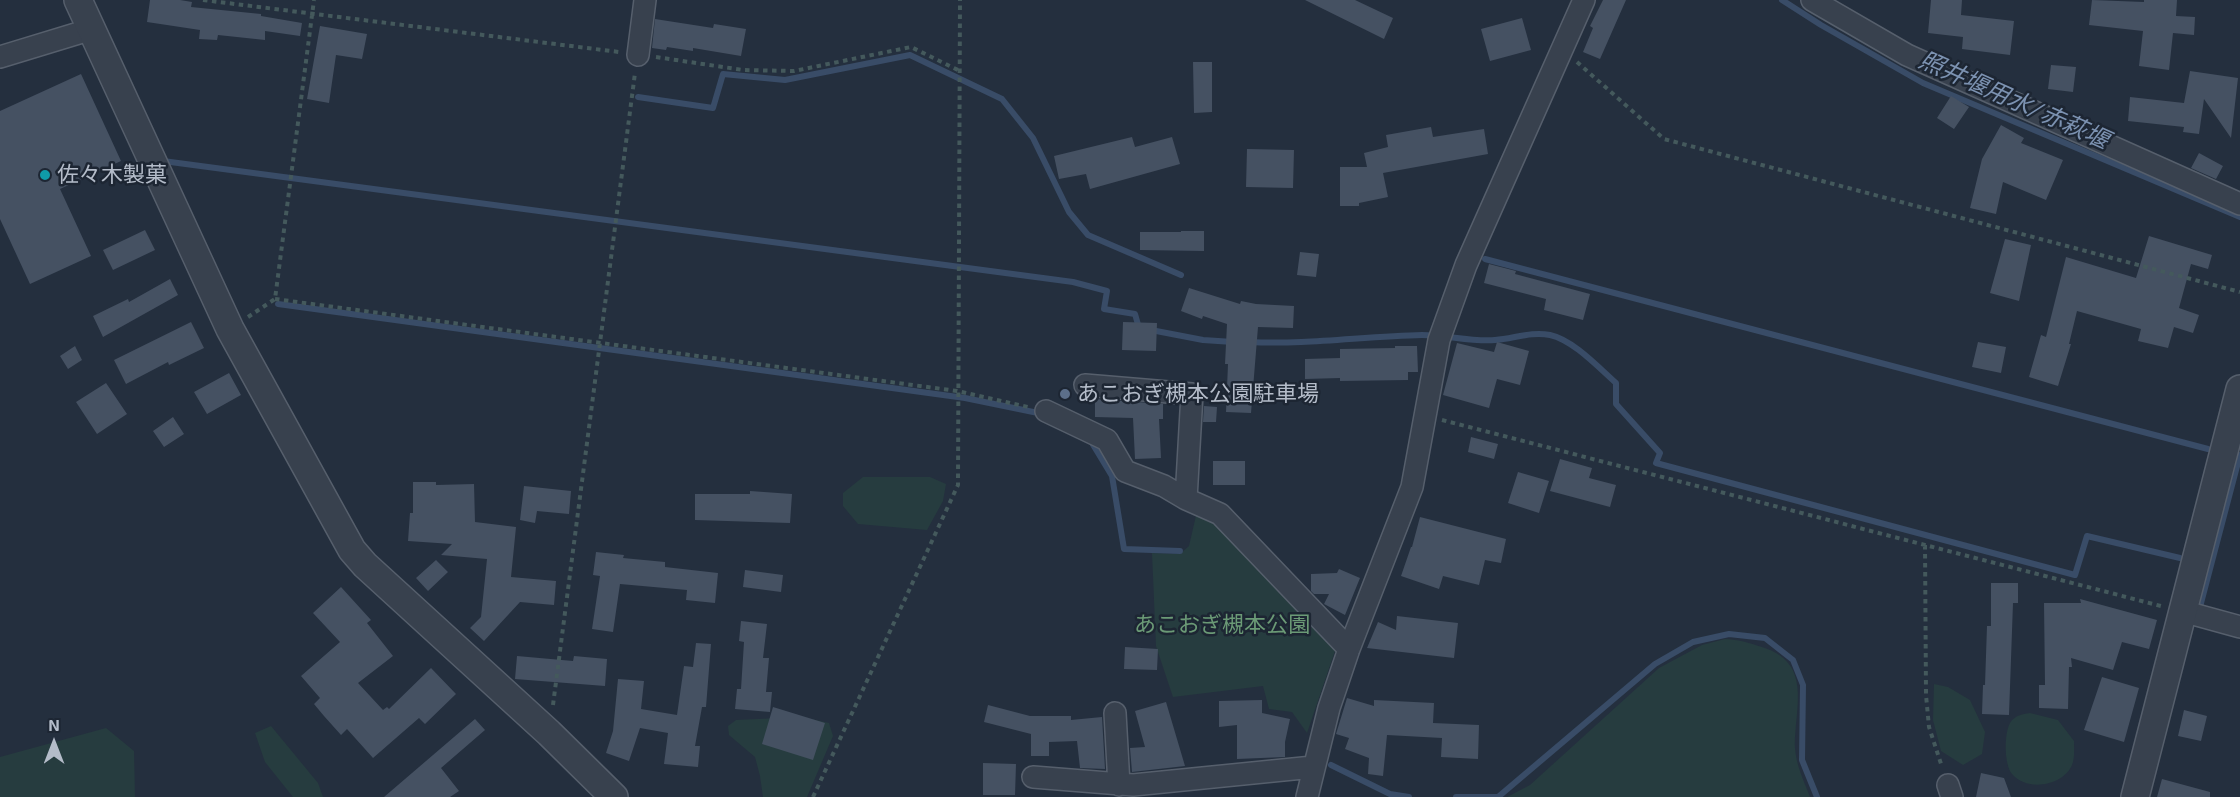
<!DOCTYPE html>
<html>
<head>
<meta charset="utf-8">
<style>
  body { margin:0 }
  #map { position:relative; width:2240px; height:797px; overflow:hidden; background:#242f3e; font-family:"Exo 2",sans-serif }
  canvas { display:block }
  .north { position:absolute; left:24px; top:713px; width:60px; height:60px; -webkit-text-stroke:4px #1d2633; paint-order:stroke; rotate:0deg; font-size:16px; font-weight:700; line-height:24px; text-align:center; color:#b4bcc9 }
  .north::after { content:''; display:block; margin:auto; width:21px; height:27px; background:#b4bcc9; clip-path:polygon(50% 0,100% 100%,50% 72%,0 100%) }
</style>
</head>
<body>
<div id="map">
<canvas width="2240" height="797"></canvas>
<div class="north">N</div>
</div>
<script>
const g = document.querySelector('canvas').getContext('2d');
g.lineJoin = 'round';
function paint(path, color) {
  g.fillStyle = color;
  g.fill(path, 'evenodd');
}
function trace(path, color, width, dash) {
  g.strokeStyle = color;
  g.lineWidth = width;
  g.lineCap = dash ? 'butt' : 'round';
  g.setLineDash(dash || []);
  g.stroke(path);
}
function write(font, color, halo, rows, align = 'center') {
  g.font = font + ' "Exo 2","Noto Sans JP",sans-serif';
  g.lineWidth = 5;
  g.setLineDash([]);
  g.textBaseline = 'middle';
  g.strokeStyle = halo;
  g.fillStyle = color;
  for (const [text, x, y, turn = 0] of rows) {
    g.save();
    g.translate(x, y);
    g.rotate((+turn || 0) * Math.PI / 180);
    g.textAlign = isNaN(turn) ? turn : align;
    if (halo) g.strokeText(text, 0, 0);
    g.fillText(text, 0, 0);
    g.restore();
  }
}
paint(new Path2D(`
  M863,477H930L946,484L943,501L927,530L858,524L843,506V493Z
  M1198,507L1337,645L1307,733L1292,712L1269,709L1263,686L1173,697L1156,646L1152,553L1180,554L1189,546Z
  M1725,639C1742,640 1754,644 1770,650C1812,668 1794,712 1795,748C1796,765 1804,781 1810,797H1507L1530,785L1659,668L1702,645Z
  M1934,684L1948,687L1970,700L1985,732L1982,754L1963,765L1941,751L1933,720Z
  M2030,713L2058,720L2074,741C2074,748 2075,758 2072,765C2063,786 2027,792 2012,774C2004,764 2004,734 2010,723C2014,716 2022,714 2030,713Z
  M802,717L829,723L833,736L807,797H763L760,776L755,757L729,735L728,726L736,720Z
  M271,726L318,783L323,797H293L265,762L255,733Z
  M106,728L134,751L135,797H0V757Z`), '#263c3f');
trace(new Path2D(`
  M1782,0L1821,25L1923,83L2240,217
  M638,97L713,108L723,74L785,80L910,55L1002,99L1033,138L1069,212L1088,235L1181,275
  M163,161L1073,282L1107,291L1104,309L1135,314L1139,328H1141
  M1485,259L2208,449
  M278,304L965,398L1043,414
  M1151,330L1203,340L1233,342
  M1249,342C1307,345 1365,336 1422,335C1447,335 1471,342 1495,340C1513,339 1531,331 1550,335C1573,340 1598,367 1616,383V404L1660,453L1656,463L2075,575L2087,536L2180,558
  M1089,438L1112,476L1124,549L1180,551
  M2200,607L2240,455
  M1331,765L1390,794L1409,797
  M1456,797H1498L1655,664L1693,642L1729,634L1765,638L1793,660L1803,685L1802,760L1817,797`), '#394c67', 6);
paint(new Path2D(`
  M150,0H180L192,2L191,7L261,14V16L302,23L300,36L265,31V40L218,35L217,40L199,39L200,30L147,22Z
  M1305,0H1355L1393,18L1384,39Z
  M1603,0H1626L1600,59L1583,52L1593,28L1590,26Z
  M1931,0H1962L1961,15L2014,21L2010,55L1962,49L1963,37L1928,33Z
  M2092,0L2144,2V0H2177L2176,16L2195,17L2194,35L2173,33L2169,70L2139,66L2143,31L2089,25Z
  M1522,18L1531,50L1490,61L1481,29Z
  M655,19L713,28L714,24L746,29L741,56L693,48V51L667,47L666,50L652,48Z
  M320,26L367,34L362,59L336,55L329,103L307,99Z
  M1193,62H1212V112L1194,113Z
  M2051,65L2076,67L2073,92L2048,89Z
  M2190,71L2238,78L2231,138L2204,99L2199,134L2183,132L2184,127L2128,121L2130,97L2184,103Z
  M81,74L121,161L60,189L91,256L30,284L0,219V111Z
  M1951,96L1969,107L1954,129L1937,118Z
  M2001,125L2024,138L2021,143L2063,160L2046,200L2003,182L1996,214L1970,208L1982,159Z
  M1431,127L1433,137L1484,129L1488,154L1383,173L1388,197L1359,203V206H1340V167H1367L1364,153L1388,147L1386,135Z
  M1132,137L1135,147L1172,137L1180,164L1090,189L1086,174L1059,179L1054,156Z
  M1247,149L1294,150L1293,188L1246,187Z
  M2199,153L2223,166L2216,179L2191,168Z
  M145,230L155,250L113,270L103,250Z
  M1181,231H1204V251L1140,250V232H1181Z
  M2149,236L2212,255L2208,269L2191,264L2179,308L2199,315L2193,333L2174,327L2168,348L2138,341L2141,329L2077,311L2069,344H2071L2058,386L2029,377L2041,335L2046,337L2066,257L2136,278Z
  M2005,239L2031,245L2019,301L1990,293Z
  M1300,252L1319,254L1316,277L1297,275Z
  M1489,264L1516,271L1515,274L1590,294L1583,320L1544,310L1546,299L1484,283Z
  M170,279L178,295L103,337L93,316L128,299L129,302Z
  M1189,288L1240,304L1241,301L1256,304L1294,306L1293,328L1258,327L1251,413L1226,412L1228,364H1225L1227,324L1203,316L1202,319L1181,311Z
  M191,322L204,348L169,365L168,362L126,384L114,360Z
  M1123,322L1157,323L1156,351L1122,350Z
  M1497,342L1529,351L1520,385L1497,379L1489,408L1443,395L1457,343L1494,352Z
  M1978,342L2006,347L2001,373L1972,367Z
  M75,346L82,360L68,369L60,356Z
  M1395,346H1417L1418,372H1408V380L1340,381V378L1305,379V359L1340,358V349L1395,348Z
  M229,373L241,395L207,414L194,392Z
  M106,383L127,414L97,434L76,402Z
  M1095,399L1163,404V419H1159L1161,458L1135,459L1133,418L1095,417Z
  M1204,406L1217,407L1216,422H1203Z
  M173,417L184,434L164,447L153,431Z
  M1471,437L1498,444L1494,459L1468,452Z
  M1560,459L1592,468L1589,478L1616,485L1610,507L1550,491Z
  M1213,461H1245V485H1213Z
  M1518,472L1549,481L1539,513L1508,503Z
  M413,482H436V485L474,484L475,522L516,527L511,577L556,581L554,605L520,602L484,641L470,628L481,617L487,559L441,555L452,544L408,541L410,513H413Z
  M524,486L571,491L569,514L537,511L535,523L520,520Z
  M750,491L792,494L790,523L695,520V494H750Z
  M1420,517L1506,539L1501,563L1485,560L1479,585L1443,576L1439,589L1401,576L1411,547H1412Z
  M596,552L624,555L623,558L665,562V567L718,573L715,603L686,600L687,590L620,584L613,632L592,629L600,576L593,575Z
  M436,560L448,572L428,591L416,578Z
  M1339,569L1360,578L1345,615L1324,604L1329,594H1314L1311,591V574L1337,573Z
  M745,570L783,575L781,592L743,587Z
  M1991,583H2018V603H2013L2009,715L1982,714L1983,685H1985L1987,626H1991Z
  M341,587L371,620L367,623L393,656L358,683L383,710L387,707L389,709L431,668L456,694L425,724L419,718L373,758L347,729L341,735L324,716L314,704L320,698L301,676L340,642L313,613Z
  M2080,599L2157,620L2149,649L2122,642L2113,670L2071,658L2072,667H2069L2068,709L2039,708V685H2045L2044,603H2081Z
  M1397,616L1458,623L1454,658L1367,648L1378,622L1396,630Z
  M741,621L767,624L763,658H769L766,692H772L770,712L735,709L737,689H741L744,642L739,641Z
  M696,643L711,644L706,707H702L695,746H700L698,767L664,764L668,733L640,728L629,761L606,753L613,731L618,679L644,681L641,709L677,715L684,666L693,667Z
  M1125,647L1158,649L1157,670L1124,669Z
  M517,656L573,661L574,656L607,659L605,686L515,679Z
  M2102,677L2139,688L2124,742L2084,730Z
  M1347,698L1374,706V700L1434,703L1433,723L1479,725L1478,759L1441,757L1442,738L1387,735L1383,776L1368,774L1369,758L1345,749L1349,738L1336,734Z
  M1262,700V713L1290,719L1285,742V757L1237,759V725L1219,727V701Z
  M1166,702L1185,766L1132,772L1130,748L1145,747L1135,711Z
  M988,705L1030,716H1071V720L1102,717L1105,769L1080,768L1077,741L1049,742V756H1031V734L984,722Z
  M773,707L825,723L813,760L762,744Z
  M2184,710L2207,716L2201,741L2178,736Z
  M475,719L485,730L441,768L459,791L450,797H384Z
  M983,763L1016,764L1015,795H983Z
  M1981,773L2004,778L2011,797H1976Z
  M2162,779L2210,792V797H2157Z`), '#455162');
const minor = new Path2D(`
  M1812,0L1907,55L2240,204
  M638,55L645,0
  M0,57L92,29
  M1085,385L1192,394L1186,499
  M1046,411L1107,440L1125,471L1164,486L1186,499L1220,514L1349,649
  M2182,611L2240,627
  M1115,713L1119,785
  M1033,777L1133,785L1313,767
  M1948,785L1952,797
  M1307,797L1329,708L1349,649L1412,487L1439,340L1466,265L1584,0`);
const tertiary = new Path2D(`
  M78,0L230,329L352,550L365,565L549,733L614,797
  M2135,797L2240,389`);
trace(minor, '#565f6c', 24);
trace(tertiary, '#565f6c', 30);
trace(new Path2D(`
  M203,0L619,52
  M656,57L743,70L794,71L911,47L960,71
  M1577,62L1664,139L2240,292
  M275,299L957,391L1028,407
  M248,317L275,299L314,0
  M1442,420L2161,606
  M1925,545L1926,695L1929,727L1942,767
  M553,705L635,73
  M813,797L958,485L960,0`), '#44595c', 4, [4.5, 4.5]);
trace(minor, '#38414e', 21);
trace(tertiary, '#38414e', 27);
for (const [x, y, r, color] of [
  [45,175,6,"#0f9aa8"],
  [1065,394,6,"#5c6f8a"]
]) {
  const dot = new Path2D();
  dot.arc(x, y, r, 0, 2 * Math.PI);
  g.fillStyle = color;
  g.fill(dot);
  trace(dot, '#1d2633', 2);
}
write('22px', '#b4bcc9', '#1d2633', [
  ["佐々木製菓",57,175],
  ["あこおぎ槻本公園駐車場",1077,394]
], 'left');
write('22px', '#6b9a76', '#1d2633', [
  ["あこおぎ槻本公園",1222,625]
]);
write('italic 24px', '#7c92b1', '#1d2633', [
  ["照井堰用水/赤萩堰",2014,100,24]
]);
</script>
</body>
</html>
